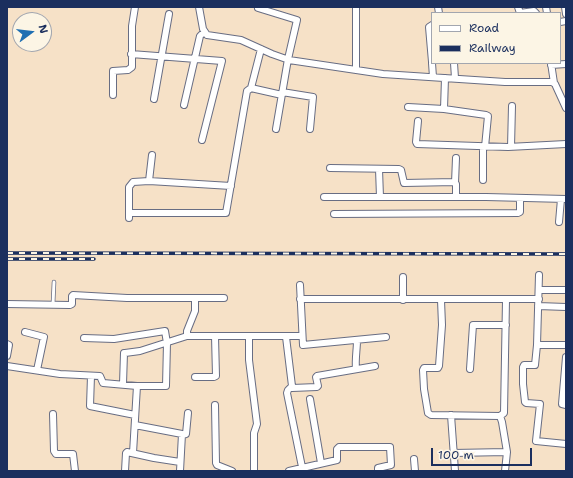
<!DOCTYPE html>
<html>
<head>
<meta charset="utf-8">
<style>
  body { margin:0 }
  #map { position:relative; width:573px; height:478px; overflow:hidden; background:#f6e1c7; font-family:"Shantell Sans",sans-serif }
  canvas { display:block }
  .frame { position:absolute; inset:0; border:8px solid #1b2f5e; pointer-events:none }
  .legend { position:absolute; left:431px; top:12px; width:130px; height:52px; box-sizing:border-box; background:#fcf5e5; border:1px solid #a2a6af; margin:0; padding:5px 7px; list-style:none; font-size:12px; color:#1b2f5e }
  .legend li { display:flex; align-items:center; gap:8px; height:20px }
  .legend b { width:20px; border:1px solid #a2a6af }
  .north { position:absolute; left:12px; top:12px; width:40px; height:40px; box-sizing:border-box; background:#fcf5e5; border:1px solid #a2a6af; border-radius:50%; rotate:75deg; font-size:11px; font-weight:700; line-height:16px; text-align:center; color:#1b2f5e }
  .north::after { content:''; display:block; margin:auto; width:14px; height:18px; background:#1f6fb2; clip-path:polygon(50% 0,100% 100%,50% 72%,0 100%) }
  .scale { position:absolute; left:431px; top:448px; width:101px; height:18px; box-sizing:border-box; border:2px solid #1b2f5e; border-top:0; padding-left:5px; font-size:12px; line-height:14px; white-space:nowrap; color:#1b2f5e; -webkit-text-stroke:3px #fcf5e5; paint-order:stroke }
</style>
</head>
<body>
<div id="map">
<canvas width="573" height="478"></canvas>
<div class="frame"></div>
<ul class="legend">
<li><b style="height:5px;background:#fff"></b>Road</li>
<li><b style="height:5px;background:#1b2f5e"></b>Railway</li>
</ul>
<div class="north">N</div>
<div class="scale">100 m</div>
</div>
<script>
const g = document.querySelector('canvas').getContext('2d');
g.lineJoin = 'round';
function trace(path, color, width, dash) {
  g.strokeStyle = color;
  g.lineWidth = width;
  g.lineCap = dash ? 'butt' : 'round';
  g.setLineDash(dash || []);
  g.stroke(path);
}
const lane = new Path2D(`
  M53,304L54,282`);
const street = new Path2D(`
  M199,7L203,29L207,35L241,40L272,54L289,60L383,74L505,82H552L555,84L566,108
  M356,7V70
  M438,7L439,13
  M518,7L520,13L534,11L536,13
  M546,7L547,13
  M565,7L566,14
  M258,8L297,20L288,59L276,129
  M560,22L566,21
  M432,25L429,27L432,62
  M131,54L222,61L202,140
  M432,63L433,77
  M454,63L455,78
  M551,63L554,83
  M551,65L566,64
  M251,88L261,49
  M282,92L313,97L310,129
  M113,95V71L128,70L132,67V26L135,7
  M154,99L169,14
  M184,105L200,36L204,32
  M408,107L444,109L486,115L488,116L485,147
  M444,109L445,78
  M418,121L416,142L417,144L508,147L566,144
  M511,147L512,106
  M330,168L399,169L401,170L404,183L455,182L456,184V197
  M379,169L380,197
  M483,180V147
  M149,181L152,155
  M455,183L456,158
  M324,197H486L566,199
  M129,213H226L247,91L251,88L282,95
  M334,214L518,213L520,212V198
  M129,218V187L133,182L149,181L231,186
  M559,222L561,199
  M539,275L537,345L535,365H524L523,367V384L525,402L526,403L540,404L536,441L566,444
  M403,277V300
  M300,285L303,345L386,337
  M539,290H566
  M300,299H539
  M441,300L442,325L439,366L438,368H424L423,370L424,389L428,413L431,415L500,416L504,413L506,300
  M7,304L70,305L72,304V296L73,295L127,298H224
  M538,306L566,307
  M25,332L44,337L37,370
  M187,336V331L195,311V298
  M249,337V360L257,424L254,433V471
  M286,337L292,386L288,390L287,393L302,467
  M7,344L9,345L7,356
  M537,345H566
  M566,357L562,404L566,405
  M7,366L60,374L100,376L103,383L137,386H166L167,343L165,331L114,339L84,338
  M356,369C355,359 357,350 357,340
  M470,369L473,325H506
  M91,376L90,406L135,415
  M195,377H214L216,376L215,336
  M123,384L124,353H125L140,351L187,336H302
  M292,388L317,387L318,386L316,377L317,376L375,366
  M310,399L321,463
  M215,405L216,463L217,465L232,471
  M53,414L54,451L56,454H73L75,471
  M451,415L455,471
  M500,416L502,422L507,452
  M135,425L182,434L180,471
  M182,435L186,434L188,413
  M133,453L137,386
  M453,453L507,452L505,471
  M414,459L415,471
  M125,471L126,453L127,452L154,458L180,462
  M289,471L337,460V449L339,447H390L391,465L378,468V471`);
trace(lane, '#686d83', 4.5);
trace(street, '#686d83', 8);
trace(lane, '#fff', 3);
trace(street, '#fff', 6);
const rail = new Path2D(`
  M7,253L566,254
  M7,259H94`);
trace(rail, '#1b2f5e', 3.5);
trace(rail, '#fcf5e5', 2, [6]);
</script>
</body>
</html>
